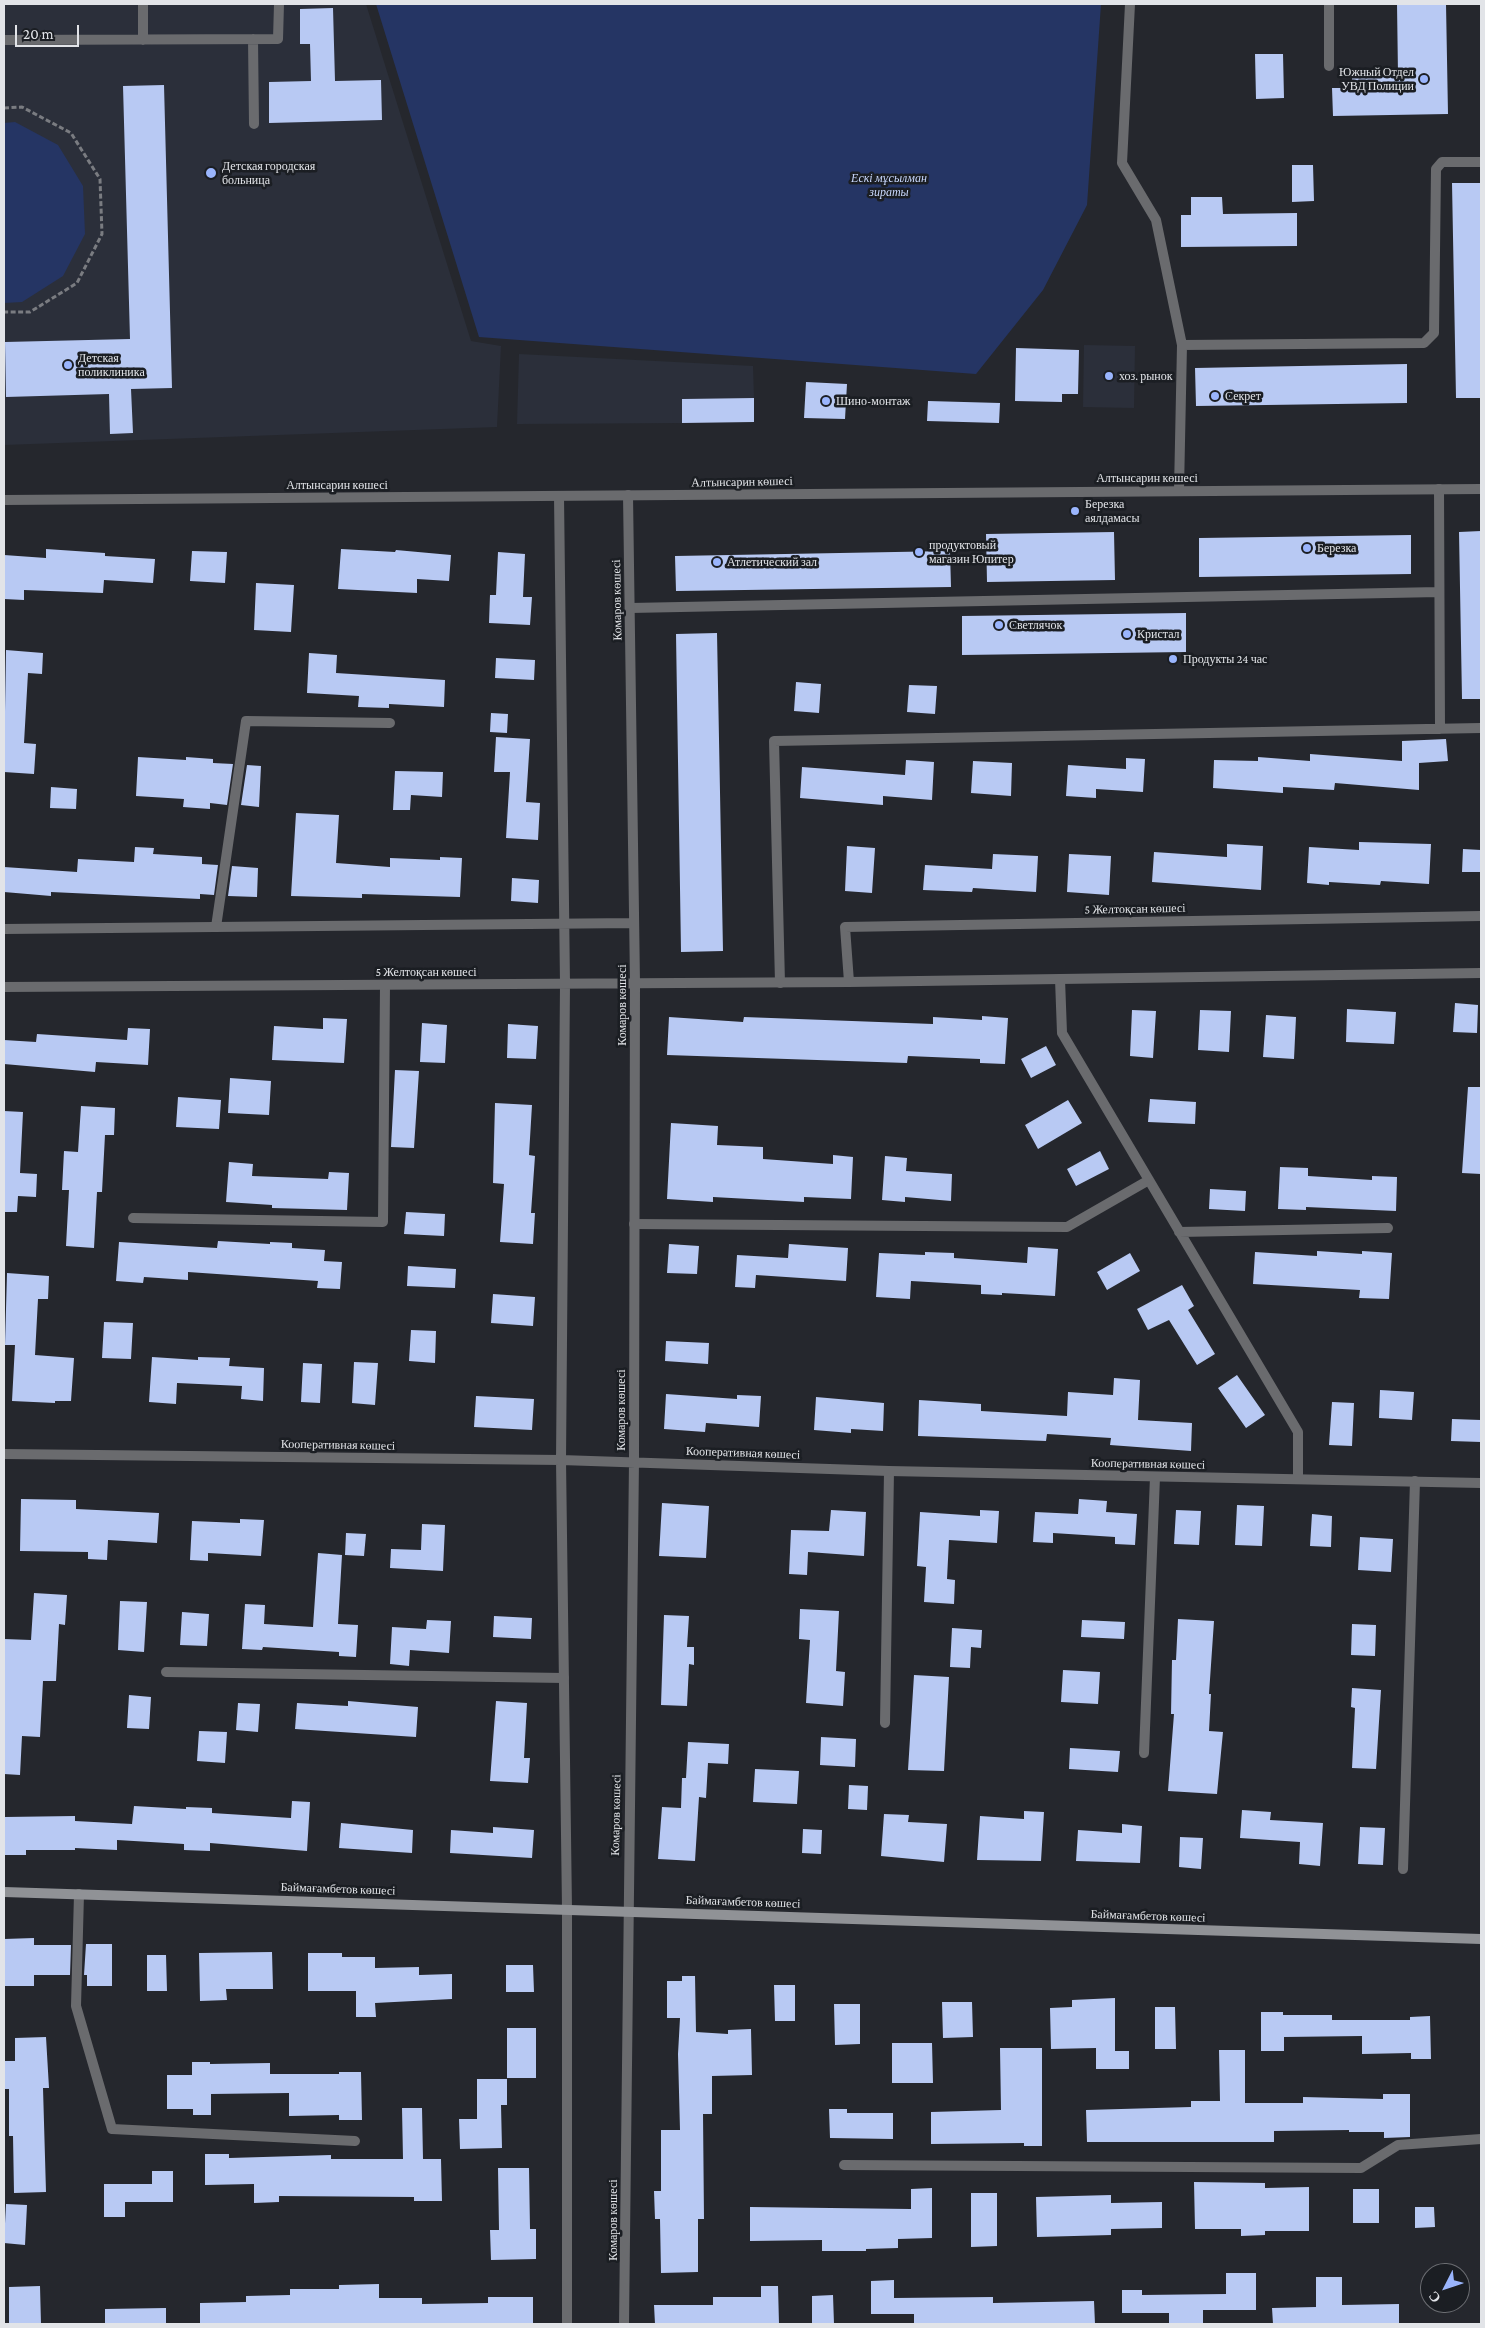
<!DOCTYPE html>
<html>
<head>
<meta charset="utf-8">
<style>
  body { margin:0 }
  #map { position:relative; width:1485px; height:2328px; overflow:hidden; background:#25272d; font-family:"Crimson Pro",serif }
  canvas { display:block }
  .frame { position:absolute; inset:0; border:5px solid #e2e4e8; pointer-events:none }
  .north { position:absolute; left:1420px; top:2263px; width:50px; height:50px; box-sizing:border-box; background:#1b1e23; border:1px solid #6b6d72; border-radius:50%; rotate:229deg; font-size:14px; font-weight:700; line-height:20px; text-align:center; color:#e2e4e8 }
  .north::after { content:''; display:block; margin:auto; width:18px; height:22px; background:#9ab5fd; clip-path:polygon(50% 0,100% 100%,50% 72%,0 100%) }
  .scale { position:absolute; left:15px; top:25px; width:64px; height:22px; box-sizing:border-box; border:2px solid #e2e4e8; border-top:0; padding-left:6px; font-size:15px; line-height:18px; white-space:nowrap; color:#e2e4e8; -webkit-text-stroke:4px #1b1e23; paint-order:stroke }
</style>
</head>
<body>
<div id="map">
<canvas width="1485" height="2328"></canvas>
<div class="frame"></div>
<div class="north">С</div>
<div class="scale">20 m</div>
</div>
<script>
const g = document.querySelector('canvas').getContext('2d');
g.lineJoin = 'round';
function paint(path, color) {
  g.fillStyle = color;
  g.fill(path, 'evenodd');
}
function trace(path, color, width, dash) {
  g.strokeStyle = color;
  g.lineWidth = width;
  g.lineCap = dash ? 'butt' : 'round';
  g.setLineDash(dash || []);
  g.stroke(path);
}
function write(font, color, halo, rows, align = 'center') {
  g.font = font + ' "Crimson Pro",serif';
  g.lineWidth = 5;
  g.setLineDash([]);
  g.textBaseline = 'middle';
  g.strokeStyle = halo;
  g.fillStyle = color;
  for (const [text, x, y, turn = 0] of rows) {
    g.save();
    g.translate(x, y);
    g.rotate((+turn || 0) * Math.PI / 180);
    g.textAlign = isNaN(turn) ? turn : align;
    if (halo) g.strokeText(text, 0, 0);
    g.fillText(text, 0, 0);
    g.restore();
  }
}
paint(new Path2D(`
  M4,4H366L471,341L501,346L497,427L4,445Z
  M1084,345L1135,346L1134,408L1083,407Z
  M519,354L753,366L754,398L682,399V423L517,424Z`), '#2b2f3a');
paint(new Path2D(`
  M376,4H1101L1087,205L1043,290L976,374L479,337Z
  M15,122L58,145L83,186L85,234L63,276L22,302L4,303V123Z`), '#253564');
paint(new Path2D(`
  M1397,4H1446L1448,114L1333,116L1332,88H1352V76L1398,75Z
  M333,8L335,81L381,80L382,120L269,123V82L311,81L310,44H300V9Z
  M1255,54H1283L1284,98L1256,99Z
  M164,85L172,388L131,389L133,433L110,434L109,394L6,397L5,342L130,339L123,86Z
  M1292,165H1313L1314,201L1292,202Z
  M1452,183H1481V398H1456Z
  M1191,197H1222L1223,214L1297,213V246L1181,247V215H1191Z
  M1016,348L1079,350L1078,394H1062V402L1015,401Z
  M1407,364V403L1196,406L1195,368Z
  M806,382L847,384L845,419L804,418Z
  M754,398V422L682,423V399Z
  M928,401L1000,403L999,423L927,421Z
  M1481,531V699H1462L1459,532Z
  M1114,532L1115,580L987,582L986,534Z
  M1411,535V574L1199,577V538Z
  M46,549L105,553V556L155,559L153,583L104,580L103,593L24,590V600L4,599V555L46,558Z
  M341,549L395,552L396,550L451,555L449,581L417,579V593L338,589Z
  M192,551L227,552L225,583L190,581Z
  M950,551L951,587L676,591L675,556Z
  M498,552L525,554L523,597H532L530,625L489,623L490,595H496Z
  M256,583L294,585L291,632L254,630Z
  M1186,613V652L962,655V616Z
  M717,633L723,951L681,952L676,634Z
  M6,650L43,653L42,674L28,673L24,743L36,744L34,774L4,772Z
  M309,653L337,655L336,673L445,680L444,707L389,704V708L358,707L359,696L307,693Z
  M496,658L535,660L534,680L495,678Z
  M796,682L821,684L819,713L794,711Z
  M909,685L937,686L935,714L907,712Z
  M491,713L508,714L507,733L490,732Z
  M496,737L530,739L526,802L540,803L538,840L506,838L510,772H494Z
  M1446,739L1448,761L1419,763V790L1335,783L1334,790L1283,787V793L1213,788L1214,760L1258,761V757L1310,761V754L1402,761V741Z
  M138,757L186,760V757L213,759V763L233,764L227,805L210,803V809L183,807L184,799L136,796Z
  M1126,758L1145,759L1143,792L1096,789V798L1066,796L1068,765L1126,769Z
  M906,760L934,762L932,800L883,796V805L800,798L802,767L905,775Z
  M973,761L1012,763L1011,796L971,793Z
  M247,765L261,766L259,807L241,805Z
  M395,771L443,772L442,797L411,795L410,810H393Z
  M51,787L77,789L76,809L50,808Z
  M296,813L339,815L336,863L390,867V858L440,860V857L462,858L460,897L362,894V898L291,896Z
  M1359,842L1431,844L1429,884L1381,881L1380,885L1329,882V885L1307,883L1309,847L1359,850Z
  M1227,844L1263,846L1261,890L1152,882L1154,852L1227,857Z
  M847,846L875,848L872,893L845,891Z
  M135,847L154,848L153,854L202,857V864L218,865L214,895L200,894V899L51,892V896L4,892V867L77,872L78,859L134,862Z
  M1463,849L1481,850V872H1462Z
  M993,854L1038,856L1036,892L973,888L972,892L923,890L925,865L992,869Z
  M1069,854L1111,856L1109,895L1067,892Z
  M232,866L258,868L257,897L228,896Z
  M512,878L539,880L538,903L511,901Z
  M1455,1003L1478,1005L1477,1033L1453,1032Z
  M1347,1009L1396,1012L1394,1044L1346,1042Z
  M1132,1010L1156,1011L1153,1058L1130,1056Z
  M1200,1010L1231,1011L1229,1052L1198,1050Z
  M1266,1015L1296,1017L1294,1059L1263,1057Z
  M982,1016L1008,1018L1005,1064L980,1063V1059L908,1056L907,1063L667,1055L669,1017L743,1022L744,1017L933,1024V1017L982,1020Z
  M323,1018L347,1019L344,1063L272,1060L274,1026L323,1029Z
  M422,1023L447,1025L445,1063L420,1062Z
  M508,1024L538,1026L536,1059L507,1058Z
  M128,1028L150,1029L148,1065L96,1062L95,1072L4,1064V1040L36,1042L37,1034L127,1040Z
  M1046,1046L1056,1065L1031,1078L1021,1059Z
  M395,1070L419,1071L414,1148L391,1147Z
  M230,1078L271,1081L269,1115L228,1113Z
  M1468,1087H1481V1174L1462,1173Z
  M178,1097L221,1100L219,1129L176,1127Z
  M1150,1099L1196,1102L1195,1124L1148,1122Z
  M1068,1100L1082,1123L1038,1149L1025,1125Z
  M495,1103L532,1105L529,1155L535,1156L531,1213H535L533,1244L500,1242L504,1184L493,1183Z
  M81,1106L115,1108L114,1135H105L102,1192H97L94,1248L66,1246L69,1190H62L64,1151L78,1152Z
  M4,1111L23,1112L20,1173L37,1174L36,1197L18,1196L17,1212H4Z
  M671,1123L718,1126L717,1145L763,1147V1159L833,1164V1155L853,1157L851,1199L804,1197V1202L713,1197V1202L667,1199Z
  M1100,1151L1109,1169L1076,1186L1067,1169Z
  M885,1156L907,1158L906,1171L952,1174L951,1201L905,1197V1202L882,1200Z
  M229,1162L253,1164L252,1176L328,1179L329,1172L349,1173L347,1210L272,1208V1205L226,1202Z
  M1280,1167L1308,1168V1176L1372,1180V1176L1397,1177L1396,1211L1306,1207V1210L1278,1209Z
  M1210,1189L1246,1191L1245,1211L1209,1209Z
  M406,1212L445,1214L444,1236L404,1234Z
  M218,1241L270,1244V1242L292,1243V1248L325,1250L324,1261L342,1262L340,1289L317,1288L318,1281L188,1272V1280L144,1277L143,1283L116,1281L119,1242L217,1248Z
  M669,1244L699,1246L697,1274L667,1273Z
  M789,1244L848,1248L846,1281L756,1275L755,1288L735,1287L737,1255L788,1258Z
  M1028,1247L1058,1249L1055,1296L1002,1293V1295L981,1294V1285L911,1281L910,1299L876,1297L879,1253L925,1255V1252L954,1253V1258L1027,1263Z
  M1317,1251L1362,1254V1251L1392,1253L1389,1299L1359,1298L1360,1290L1253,1284L1255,1252L1317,1256Z
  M1130,1253L1140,1271L1107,1290L1097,1272Z
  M408,1266L456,1269L455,1288L407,1286Z
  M7,1273L49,1276L48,1299H38L35,1355L74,1358L71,1401H55V1403L12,1401L15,1345H5Z
  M1182,1285L1194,1306L1188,1310L1215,1354L1197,1365L1169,1320L1148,1330L1137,1309Z
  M493,1294L535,1297L533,1326L491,1323Z
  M104,1322L133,1323L131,1359L102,1358Z
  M411,1330L436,1331L435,1363L409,1361Z
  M666,1341L709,1343L708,1364L665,1361Z
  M152,1357L198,1360V1357L230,1358L229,1366L264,1368L263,1401L241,1399L242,1386L177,1383L176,1404L149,1402Z
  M354,1362L378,1363L375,1405L352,1403Z
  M303,1363L322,1364L320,1403L301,1402Z
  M1237,1375L1265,1415L1246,1428L1218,1388Z
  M1114,1378L1140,1380L1138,1420L1192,1423L1191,1451L1110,1445L1111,1438L1047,1434L1046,1441L918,1436L919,1400L981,1404V1411L1067,1416L1068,1392L1113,1395Z
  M1380,1390L1414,1392L1412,1420L1379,1418Z
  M666,1394L737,1399V1395L761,1396L759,1427L706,1423L705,1432L664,1429Z
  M476,1396L534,1399L532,1430L474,1427Z
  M816,1397L884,1403L883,1431L851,1429V1433L814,1430Z
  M1332,1402L1354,1403L1352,1446L1329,1445Z
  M1452,1419L1481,1420V1442L1451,1441Z
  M21,1499L76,1500V1509L159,1513L157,1543L108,1540L107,1560L88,1559V1552L20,1551Z
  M1079,1499L1107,1501L1106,1512L1137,1514L1135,1545L1115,1544V1537L1053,1533V1543L1033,1542L1035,1512L1078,1514Z
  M662,1503L709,1506L706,1558L659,1556Z
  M1237,1505L1264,1506L1262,1546L1235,1545Z
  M831,1510L866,1512L864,1556L808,1552L807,1575L789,1574L791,1530L829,1531Z
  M980,1510L999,1511L997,1543L949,1540L947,1579L955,1580L954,1604L924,1602L926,1567L917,1566L920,1512L980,1516Z
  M1176,1510L1201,1511L1199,1545L1174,1544Z
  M1312,1514L1332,1516L1331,1547L1310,1546Z
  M240,1519L264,1520L261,1556L208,1553V1561L190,1560L192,1521L240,1523Z
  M422,1524L445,1525L443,1571L390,1568L391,1549L421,1550Z
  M346,1533L366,1534L364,1556L345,1555Z
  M1360,1537L1393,1539L1391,1572L1358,1570Z
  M318,1553L342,1555L338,1624L358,1625L356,1657L339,1656V1652L263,1647L262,1650L242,1649L245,1604L265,1605L264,1624L313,1627Z
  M34,1593L67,1595L65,1625L59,1624L56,1681H43L40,1737L22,1736L20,1775L4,1774V1639L31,1640Z
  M120,1601L147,1602L144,1652L118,1650Z
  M800,1609L839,1611L836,1671L845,1672L843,1706L806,1703L810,1640L799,1639Z
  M182,1612L209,1614L207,1646L180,1645Z
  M664,1615L689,1616L687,1647H694V1665L689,1664L687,1706L661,1705Z
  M494,1616L532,1618L531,1639L493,1637Z
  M1178,1619L1214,1621L1209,1694H1211L1209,1731L1223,1732L1217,1794L1168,1791L1174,1714H1171L1172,1660H1176Z
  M427,1620L451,1621L449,1653L410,1650L409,1666L390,1664L392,1627L426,1629Z
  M1082,1620L1125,1622L1124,1639L1081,1637Z
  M1352,1624L1376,1625L1375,1656L1351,1655Z
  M952,1628L982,1630L981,1648L971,1647L970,1668L950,1667Z
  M1063,1670L1100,1672L1098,1704L1061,1702Z
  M914,1675L949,1677L944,1771L908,1770Z
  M1352,1688L1381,1690L1376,1769L1352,1768L1355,1708L1351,1707Z
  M129,1695L151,1697L149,1729L127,1728Z
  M348,1701L418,1707L416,1737L295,1729L297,1703L348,1706Z
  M496,1701L527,1703L524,1758H530L528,1783L490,1781Z
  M238,1703L260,1704L258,1732L236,1730Z
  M199,1731L227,1732L225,1763L197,1761Z
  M821,1737L856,1739L855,1767L820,1765Z
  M688,1742L729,1744L728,1764L708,1763L706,1798L699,1797L695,1861L658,1859L662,1807L681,1808L682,1778H686Z
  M1070,1748L1120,1751L1118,1772L1069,1769Z
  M755,1769L799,1771L797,1804L753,1802Z
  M849,1785L868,1786L867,1810L848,1809Z
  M292,1801L310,1802L307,1851L210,1843V1851L184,1850V1844L117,1840V1850L75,1848V1850H26V1855H5V1817L75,1816V1821L132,1824L134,1806L186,1809V1807L212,1808V1813L291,1818Z
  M1242,1810L1271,1812L1270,1820L1323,1823L1320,1866L1299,1864L1300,1842L1240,1838Z
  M1024,1811L1044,1812L1041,1861L977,1860L980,1816L1024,1819Z
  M884,1814L909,1815L908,1822L947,1824L944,1862L881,1856Z
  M341,1823L413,1830L412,1853L339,1848Z
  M1122,1824L1142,1826L1140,1863L1076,1861L1078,1830L1122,1833Z
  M493,1827L534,1830L532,1858L450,1853L451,1830L493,1833Z
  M1360,1827L1385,1828L1383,1865L1358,1864Z
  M803,1829L822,1830L821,1854L802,1853Z
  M1180,1837L1203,1838L1201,1869L1179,1867Z
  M34,1938V1945H71L70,1975H34V1986H4V1939Z
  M86,1944H112V1986H87V1975H84Z
  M272,1952L273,1989H226L227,2000L200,2001L199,1953Z
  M308,1953H342V1957H375V1968L419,1967V1975L452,1974V1999L375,2003L376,2017H356V1991H308Z
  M147,1955H166L167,1991H147Z
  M506,1965H533L534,1992H506Z
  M682,1976H695L696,2032L728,2034V2030L751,2029L752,2075L712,2076V2114H703L704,2219H698V2272L661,2273L660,2219H655L654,2191H661V2130H680L678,2054L680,2018H667V1981H682Z
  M774,1985H795V2021H775Z
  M1115,1998V2051H1129V2069H1096V2048L1051,2049L1050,2008L1072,2007V2000Z
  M942,2002H972L973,2037L943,2038Z
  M834,2004H860V2044L835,2045Z
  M1155,2007H1175L1176,2049H1155Z
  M1261,2012H1283V2015H1332V2020H1410V2017L1430,2016L1431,2059H1411V2053L1362,2054V2036L1284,2037V2051H1261Z
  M507,2028H536V2078H507Z
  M46,2037L49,2088H43L46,2192L14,2193L13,2136H9V2089H4V2061H15V2038Z
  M892,2043H932L933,2083H892Z
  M1000,2048H1042V2146H1024V2143L931,2144V2112L1001,2110Z
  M1219,2050H1245V2103H1303V2097L1383,2099V2094H1410V2137L1384,2138V2132H1349V2130L1274,2131V2142H1087L1086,2110L1191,2107V2101H1220Z
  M192,2062H210V2064L270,2063V2074H339V2072H361L362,2120H339V2115L289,2116V2093L211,2094V2115H193V2109H167V2075H192Z
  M477,2079H507V2105H501L502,2148L460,2149L459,2119H477Z
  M402,2108H422L423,2159H441L442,2201H414V2197L279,2196V2202L254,2203V2184L205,2185V2154H229V2158L331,2155V2159H403Z
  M829,2109H847V2113H893V2139L830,2138Z
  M498,2168H529L530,2229H536V2259L491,2260L490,2230H499Z
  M152,2171H173V2202H125V2217H104V2184H152Z
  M1194,2182L1265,2183V2188L1309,2187V2231H1265V2235L1241,2236V2229H1195Z
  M932,2188V2238L898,2239V2248L866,2249V2251H822V2240L750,2241V2207L911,2209V2189Z
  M1353,2189H1379V2223H1353Z
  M971,2193H997V2246L971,2247Z
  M1111,2195V2203L1162,2202V2228L1111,2229V2235L1037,2237L1036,2197Z
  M6,2204L27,2205L25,2245L4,2243Z
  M1415,2207H1434L1435,2227L1415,2228Z
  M1226,2273H1256V2310H1203V2324H1169V2313H1122V2290H1142V2295L1226,2294Z
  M1316,2277H1342V2305L1399,2304V2324H1273L1272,2308L1316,2307Z
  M894,2280V2298L993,2297V2303L1094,2301L1095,2324H914V2314H871V2281Z
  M379,2284V2298H422V2304L488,2303V2297H533V2324H200V2303L246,2302V2296L290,2295V2289H339V2285Z
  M40,2286L41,2324H9V2287Z
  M761,2286H778L779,2324H655L654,2305H713V2297H761Z
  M833,2295L834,2324H812V2296Z
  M166,2308V2324H105V2309Z`), '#b8c9f3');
trace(new Path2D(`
  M4,108L22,107L71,133L100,179L102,234L77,283L30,312H4`), '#7a7c81', 3, [5, 2.5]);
trace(new Path2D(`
  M143,4V40
  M1130,4L1122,163L1156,220L1182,345L1179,490
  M1329,4V66
  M253,39L254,124
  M4,40L278,39L279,4
  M1182,345L1424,343L1434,333L1436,169L1442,162H1481
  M1439,489L1440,729
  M630,608L1439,592
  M216,927L246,721L390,723
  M1060,979L1062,1033L1298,1432V1479
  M780,983L774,741L1481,728
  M133,1218L383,1222L385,985
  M634,1224L1067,1227L1149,1180
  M1179,1232L1388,1228
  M166,1672L564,1678
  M885,1723L889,1471
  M1144,1753L1155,1477
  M1403,1869L1415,1481
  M79,1894L76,2006L112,2129L355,2141
  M844,2165L1361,2168L1398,2145L1481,2139`), '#6a6b6e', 10);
trace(new Path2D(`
  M559,496L565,984L561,1460L567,1909V2324
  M4,929L634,923
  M849,982L845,927L1481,916
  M4,987L849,982L1481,973
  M4,1454L561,1460L889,1471L1481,1483
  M624,2324L634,1461L635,983L628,495`), '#6a6b6e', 10);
trace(new Path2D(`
  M4,500L1481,489`), '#6a6b6e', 10);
trace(new Path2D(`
  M4,1892L1481,1939`), '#909296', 10);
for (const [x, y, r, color] of [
  [1424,79,5,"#9ab5fd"],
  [211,173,6,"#9ab5fd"],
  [68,365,5,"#9ab5fd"],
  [1109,376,5,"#9ab5fd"],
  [1215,396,5,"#9ab5fd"],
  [826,401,5,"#9ab5fd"],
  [1075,511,5,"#9ab5fd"],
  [1307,548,5,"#9ab5fd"],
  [919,552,5,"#9ab5fd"],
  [717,562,5,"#9ab5fd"],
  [999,625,5,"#9ab5fd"],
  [1127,634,5,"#9ab5fd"],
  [1173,659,5,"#9ab5fd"]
]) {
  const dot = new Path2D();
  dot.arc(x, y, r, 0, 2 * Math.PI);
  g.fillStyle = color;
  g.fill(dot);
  trace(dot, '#1b1e23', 2);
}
write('12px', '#e2e4e8', '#1b1e23', [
  ["Южный Отдел",1414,72,"right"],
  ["УВД Полиции",1414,86,"right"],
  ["Детская городская",222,166],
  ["больница",222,180],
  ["Детская",78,358],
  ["поликлиника",78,372],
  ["хоз. рынок",1119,376],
  ["Секрет",1225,396],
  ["Шино-монтаж",836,401],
  ["Березка",1085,504],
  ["аялдамасы",1085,518],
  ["продуктовый",929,545],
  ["магазин Юпитер",929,559],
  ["Березка",1317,548],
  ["Атлетический зал",727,562],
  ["Светлячок",1009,625],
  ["Кристал",1137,634],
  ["Продукты 24 час",1183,659]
], 'left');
write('italic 12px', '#c8d7fc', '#1b1e23', [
  ["Ескі мұсылман",889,178],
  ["зираты",889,192]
]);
write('12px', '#e2e4e8', '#1b1e23', [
  ["Алтынсарин көшесі",1147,478],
  ["Алтынсарин көшесі",742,482,-1],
  ["Алтынсарин көшесі",337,485],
  ["Комаров көшесі",617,600,-91],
  ["5 Желтоқсан көшесі",1135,909,-1],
  ["5 Желтоқсан көшесі",426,972],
  ["Комаров көшесі",622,1005,-90],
  ["Комаров көшесі",621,1410,-90],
  ["Кооперативная көшесі",338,1445,1],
  ["Кооперативная көшесі",743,1453,2],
  ["Кооперативная көшесі",1148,1464,1],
  ["Комаров көшесі",616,1815,-89],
  ["Баймағамбетов көшесі",338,1889,2],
  ["Баймағамбетов көшесі",743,1902,2],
  ["Баймағамбетов көшесі",1148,1916,2],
  ["Комаров көшесі",613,2220,-90]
]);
</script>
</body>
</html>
